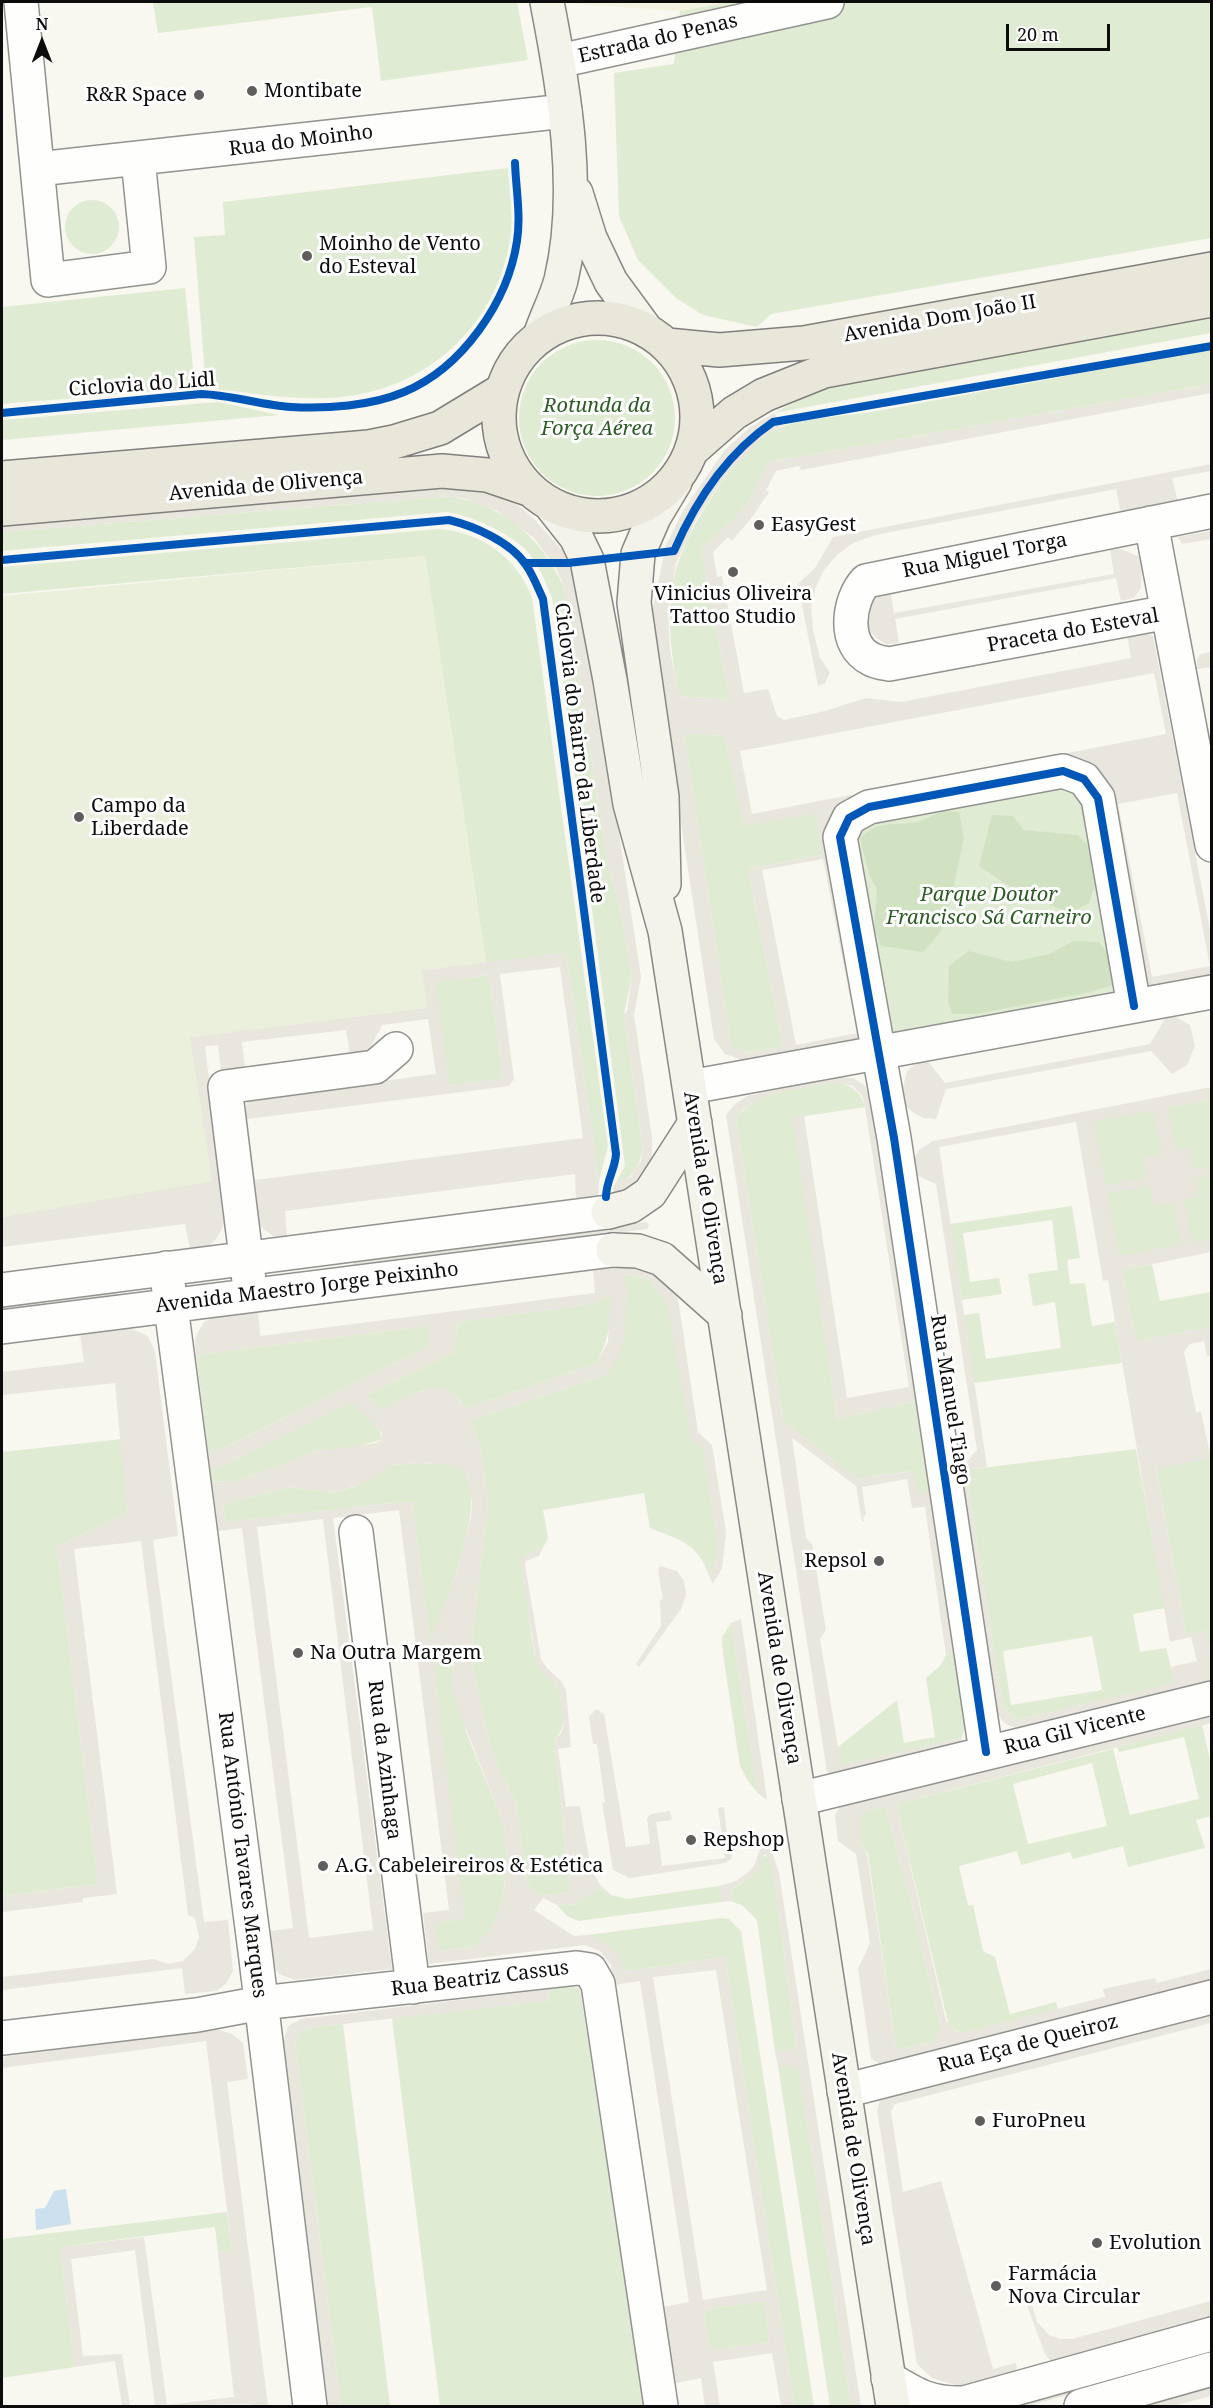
<!DOCTYPE html>
<html>
<head>
<meta charset="utf-8">
<style>
  body { margin:0 }
  #map { position:relative; width:1213px; height:2408px; overflow:hidden; background:#f8f7f0; font-family:"Noto Serif",serif }
  canvas { display:block }
  .frame { position:absolute; inset:0; border:3px solid #0c0c0c; pointer-events:none }
  .north { position:absolute; left:12px; top:12px; width:60px; height:60px; -webkit-text-stroke:4px #fff; paint-order:stroke; rotate:0deg; font-size:16px; font-weight:700; line-height:24px; text-align:center; color:#0c0c0c }
  .north::after { content:''; display:block; margin:auto; width:21px; height:27px; background:#0c0c0c; clip-path:polygon(50% 0,100% 100%,50% 72%,0 100%) }
  .scale { position:absolute; left:1006px; top:24px; width:104px; height:27px; box-sizing:border-box; border:3px solid #0c0c0c; border-top:0; padding-left:8px; font-size:18px; line-height:21px; white-space:nowrap; color:#0c0c0c; -webkit-text-stroke:4px #fff; paint-order:stroke }
</style>
</head>
<body>
<div id="map">
<canvas width="1213" height="2408"></canvas>
<div class="frame"></div>
<div class="north">N</div>
<div class="scale">20 m</div>
</div>
<script>
const g = document.querySelector('canvas').getContext('2d');
g.lineJoin = 'round';
function paint(path, color) {
  g.fillStyle = color;
  g.fill(path, 'evenodd');
}
function trace(path, color, width, dash) {
  g.strokeStyle = color;
  g.lineWidth = width;
  g.lineCap = dash ? 'butt' : 'round';
  g.setLineDash(dash || []);
  g.stroke(path);
}
function write(font, color, halo, rows, align = 'center') {
  g.font = font + ' "Noto Serif",serif';
  g.lineWidth = 6;
  g.setLineDash([]);
  g.textBaseline = 'middle';
  g.strokeStyle = halo;
  g.fillStyle = color;
  for (const [text, x, y, turn = 0] of rows) {
    g.save();
    g.translate(x, y);
    g.rotate((+turn || 0) * Math.PI / 180);
    g.textAlign = isNaN(turn) ? turn : align;
    if (halo) g.strokeText(text, 0, 0);
    g.fillText(text, 0, 0);
    g.restore();
  }
}
paint(new Path2D(`
  M548,2H547H731L680,11Z`), '#f3f3df');
paint(new Path2D(`
  M153,2H517L528,60L381,81L372,7L158,33Z
  M731,2H1211V238L771,314L757,327L703,315L676,298L638,260L619,216L614,73L674,64L680,11Z
  M508,168C509,191 514,218 510,241C494,332 420,394 329,398C288,400 246,392 206,388L194,237L225,235L223,202Z
  M65 227a27 27 0 1 1 54 0a27 27 0 1 1-54 0Z
  M185,288L195,388L2,404V307Z
  M1211,315V333L774,413L822,388Z
  M519 418a78 78 0 1 1 156 0a78 78 0 1 1-156 0Z
  M1211,349V384L769,462L750,500L737,516L701,549L730,700L679,696C663,608 664,567 716,491C729,471 747,446 767,434C795,417 844,417 877,411C989,390 1100,370 1211,349Z
  M218,402L279,415L2,440V420Z
  M450,496C506,506 541,538 565,589L608,864L620,909L632,976L624,1014L643,1149C640,1165 633,1180 616,1182L625,1166L552,598C545,582 538,560 524,548C504,531 473,516 447,512L2,551V532Z
  M439,529C481,532 518,558 532,598L608,1146L599,1181L566,953L486,963L425,556L2,594V567Z
  M684,733L725,736L744,825L816,813L824,854L748,869L783,1047L745,1053L731,1046Z
  M1065,784L1088,803L1115,990L1112,993L888,1035L855,830L861,824Z
  M489,975L503,1079L449,1086L435,982Z
  M837,1082C853,1086 860,1091 865,1107L793,1118L837,1419L916,1401L930,1491L917,1495L912,1471L857,1479L783,1420L736,1119C757,1088 804,1088 837,1082Z
  M1211,1099V1239L1119,1257L1093,1121Z
  M1072,1206L1080,1258L1067,1260L1070,1284L1085,1283L1092,1326L1115,1322L1122,1363L974,1383L964,1315L979,1313L986,1359L1061,1348L1055,1302L1033,1306L1028,1274L1058,1270L1052,1220L963,1233L970,1282L999,1278L1002,1294L962,1300L950,1224Z
  M1152,1264L1160,1301L1211,1292V1327L1136,1341L1122,1270Z
  M624,1274L648,1279L667,1302L697,1443L703,1447L718,1548L717,1559L709,1576C698,1543 680,1540 650,1528L644,1493L543,1510L548,1537L544,1546L523,1557C528,1592 528,1630 537,1664C539,1671 550,1677 555,1684C565,1698 569,1729 554,1739L571,1892L540,1896L526,1882L516,1802L500,1773L489,1741L472,1665L473,1630L488,1503L481,1450L470,1420L608,1374L627,1297Z
  M611,1293C613,1319 608,1341 596,1364L466,1408C461,1403 456,1394 449,1391C432,1382 401,1398 387,1409H380L366,1396L453,1353L458,1322L584,1305L607,1298Z
  M429,1326V1347L215,1452L208,1451L196,1355Z
  M352,1402C363,1412 383,1424 381,1440L350,1448L317,1451L238,1481L212,1482L210,1468H218Z
  M122,1439L127,1514L57,1546L98,1884L2,1896V1452Z
  M1136,1449L1165,1608L1133,1614L1140,1652L1166,1648L1175,1683L1016,1720L1003,1707L965,1470ZM1092,1636L1102,1690L1011,1705L1003,1651Z
  M1211,1458V1663L1206,1631L1186,1634L1156,1468Z
  M418,1463C431,1464 448,1462 459,1469C495,1491 441,1614 430,1644L412,1501L225,1522L223,1504L290,1487L326,1492L341,1491L354,1487L393,1465Z
  M731,1623L758,1793L748,1781L740,1766L723,1654L722,1638Z
  M448,1644L453,1645L455,1652L452,1663L466,1732L504,1825L507,1859L503,1899L495,1923L475,1947L439,1951L435,1923L464,1919L434,1672L442,1648Z
  M955,1652L966,1720L962,1738L841,1766L838,1747L897,1700L904,1743L935,1737L926,1678L940,1666L946,1655Z
  M1202,1725L1211,1764V1816L1196,1820L1205,1848L1128,1867L1123,1846L1073,1859L1070,1852L1021,1865L1017,1851L959,1866L968,1906L973,1905L983,1951L995,1957L1010,2014L1056,2002L1058,2009L962,2033L949,2027L896,1804L1113,1749L1130,1815L1199,1799L1184,1737L1119,1752L1117,1747ZM1092,1763L1107,1826L1028,1844L1013,1784Z
  M885,1806L913,1909L941,2029L934,2042L896,2050L868,1854L861,1844V1813Z
  M762,1855L769,1858L773,1870L796,2043L794,2049L775,2052L757,1920L743,1906L731,1901L730,1890C742,1885 761,1868 762,1855Z
  M601,1886L611,1895L627,1899L719,1886L722,1902L578,1921L567,1916L557,1905L575,1904Z
  M722,1918L729,1919L741,1931L814,2406H794L725,1957L624,1972C618,1951 607,1944 587,1935Z
  M570,1986L580,1989L644,2406H440L392,2018L548,2001L550,1989Z
  M343,2024L390,2406H341L295,2043L298,2034L308,2028Z
  M778,2066H794L799,2070L851,2406H830Z
  M227,2212L232,2250L218,2252L215,2227L60,2247L75,2367L2,2378V2239Z
  M761,2301L765,2302L769,2342L714,2350L709,2348L704,2314L707,2309Z`), '#e0ebd3');
paint(new Path2D(`
  M945,811L959,812L964,838L950,903L940,933L923,952L881,946L874,929L877,890L869,874L860,839C874,821 893,825 913,823C923,821 935,814 945,811Z
  M992,815L1013,816L1024,830L1078,835L1087,844L1096,882L1089,903L1069,913L1012,888L979,866Z
  M1074,941L1099,942L1113,961L1116,984L1087,993L976,1014H952L948,1002L949,966L969,951L1011,962L1049,954Z`), '#d1e2c2');
paint(new Path2D(`
  M425,556L486,963L423,970L427,1008L191,1037L212,1182L2,1217V596Z`), '#eaf0dc');
paint(new Path2D(`
  M1211,384V393L801,470L799,466L776,471L766,490L769,492L753,516L732,541L728,537L713,552L717,577L722,576L744,693L768,689L777,716L784,720L825,711L866,698L901,702L1131,658L1127,634L1144,632L1153,636L1211,935V975L1150,986L1144,983L1090,772L840,815L863,1032L859,1041L749,1062L725,1054L714,1039L653,641V608L666,545L683,511L724,451L749,428L774,413L783,425L764,436L727,474L697,518L676,563L668,612L670,650L679,696L730,700L701,549L737,516L750,500L769,462ZM1154,673L1166,734L752,814L740,751ZM684,733L725,736L744,826L816,814L823,854L748,869L783,1047L745,1053L731,1046ZM1177,793L1210,966L1152,977L1118,804ZM823,859L857,1033L796,1045L762,870Z
  M1211,464V471L1172,478L1178,502L1121,513L1116,489L875,535L853,543L837,555L824,570L815,589L811,607L813,630L820,658L830,672L825,683L818,686L798,584L815,568L833,537Z
  M460,482L503,497L522,508L536,521L562,550L579,582L583,599L641,977L634,1015L652,1138V1154L648,1171L635,1185L614,1195L613,1187L616,1182L631,1177L641,1161L643,1149L624,1014L627,1011L632,976L620,909L608,864L565,589L556,568L534,538L497,511L466,499L450,496L2,532V519Z
  M1211,531V539L1182,544L1178,537Z
  M1120,549L1138,556L1142,565L1141,588L1134,598L1121,601L1116,578L895,619L899,643L886,644L876,638L868,629L867,616L871,606L879,595L890,590L894,613L1114,574L1110,550Z
  M1211,652V667L1197,669V659L1201,654Z
  M566,953L599,1181L598,1198L576,1201L575,1174L285,1211L287,1236H273L256,1223L243,1112L248,1102L256,1098L436,1074L428,1019L382,1025L368,1052L350,1055L346,1030L242,1042L245,1068L221,1070L218,1045L205,1046L226,1221L216,1239L209,1246L190,1250L185,1224L2,1247V1217L212,1181L190,1037L427,1008L422,970ZM560,967L583,1138L255,1180L247,1119L509,1086L514,1079L500,974ZM489,975L503,1079L449,1086L436,982Z
  M1174,1016L1190,1025L1195,1046L1187,1065L1172,1074L1151,1051L946,1089L936,1119L923,1118L914,1113L907,1107L901,1095L907,1071L918,1062L927,1060L945,1083L1150,1044L1166,1017Z
  M836,1077L853,1078L864,1085L869,1094L916,1401L837,1419L792,1117L804,1116L847,1398L909,1387L865,1107L862,1096L853,1086L837,1082L771,1094L743,1109L736,1119L783,1420L857,1479L913,1471L917,1494L930,1491L955,1652L946,1655L925,1507L912,1508L907,1479L862,1487L866,1515L863,1516L864,1522L862,1521L856,1486L792,1438L806,1538L812,1544L826,1630L820,1639L841,1765L962,1738L959,1745L839,1775L827,1772L726,1115L734,1105L747,1096Z
  M1211,1087V1099L1168,1107L1176,1151L1190,1148L1194,1169L1211,1166V1176L1196,1179L1199,1197L1184,1200L1192,1242L1211,1239V1252L1122,1270L1136,1341L1211,1327V1356H1207L1204,1341L1190,1344L1184,1352L1196,1412H1201L1211,1458L1156,1469L1186,1634L1206,1631L1211,1663V1682L1021,1729L1008,1725L1002,1721L996,1710L959,1471L977,1450L936,1184L914,1174L912,1163L919,1150L933,1141ZM1153,1111L1162,1154L1143,1157L1147,1177L1106,1185L1094,1121ZM1076,1122L1103,1281L1108,1280L1170,1642L1191,1637L1197,1661L1171,1667L1174,1683L1016,1720L1003,1707L965,1470L987,1467L939,1147ZM1149,1186L1153,1206L1173,1203L1181,1244L1119,1256L1108,1193Z
  M645,1222L649,1224L647,1229L353,1265L355,1259Z
  M633,1263L648,1266L669,1284L678,1299L698,1432L712,1445L726,1532L722,1568L713,1584L709,1576L717,1559L718,1548L703,1448L691,1441L667,1302L648,1279L625,1274L627,1297L625,1335L619,1355L608,1374L470,1420L481,1450L488,1503L473,1630L472,1665L489,1741L500,1773L516,1802L526,1882L540,1896L571,1892L554,1739L561,1734L563,1728L562,1706L557,1686L537,1667L521,1565L523,1557L544,1546L539,1556L526,1561L525,1565L541,1659L547,1668L561,1681L566,1690L571,1747L558,1749L566,1807L580,1806L591,1870L601,1886L575,1904L557,1905L543,1898L534,1910L574,1936L587,1935L607,1944L620,1957L624,1972L725,1957L794,2406H781L772,2353L713,2362L720,2406H705L701,2378L676,2383L663,2307L689,2302L640,1981L614,1985L611,1965L600,1951L585,1945L429,1964L423,1913L449,1910L399,1510L333,1518L392,1969L295,1980L279,1974L273,1964L270,1931L293,1928L242,1528L218,1531L212,1482L238,1481L317,1451L376,1443L381,1440L382,1433L352,1403L218,1468H210L208,1451L215,1452L429,1347V1326L196,1355L195,1341L197,1334L204,1322L218,1315L258,1311L260,1336L595,1293L593,1269ZM611,1294L608,1342L596,1364L466,1408L451,1391L435,1387L406,1396L386,1409H380L366,1396L453,1353L458,1322L584,1305L608,1298ZM418,1463L443,1464L459,1469L467,1477L472,1502L471,1517L458,1569L430,1643L412,1501L225,1522L223,1504L290,1487L326,1492L340,1491L368,1482L393,1465ZM323,1519L373,1930L309,1938L257,1527ZM448,1644L453,1645L455,1652L452,1680L455,1701L504,1825L507,1859L503,1899L495,1923L475,1947L439,1951L436,1923L465,1919L434,1672L442,1648ZM716,1970L767,2290L703,2300L653,1977ZM761,2301L765,2303L769,2342L714,2350L709,2348L704,2314L707,2309Z
  M116,1290L117,1296L2,1312V1305Z
  M127,1327L148,1336L155,1352L178,1536L153,1540L204,1922L228,1920L233,1971L226,1984L216,1991L185,1994L182,1968L2,1990V1977L154,1959L168,1964L183,1961L195,1949L199,1938L195,1918L188,1915L141,1541L74,1549L117,1894L83,1898V1902L2,1912V1896L98,1884L57,1546L127,1514L115,1383L2,1395V1372L84,1362L80,1333Z
  M660,1566L677,1571L684,1581L686,1595L681,1609L639,1667L636,1664L661,1626L660,1600L663,1599L658,1570Z
  M741,1619L767,1800L758,1793L731,1623Z
  M596,1709L604,1714L626,1847L650,1844L647,1818L651,1814L670,1811L672,1820L656,1822L662,1866L725,1858L718,1808L724,1807L727,1834L737,1843L731,1859L725,1863L630,1878L613,1870L602,1803L605,1802L597,1744H593L589,1717Z
  M1211,1714V1723L896,1804L946,2021L956,2031L962,2033L1105,1997L1103,1989L1155,1978L1157,1983L1211,1969V1982L882,2065L871,2059L858,1969L870,1943L856,1854L838,1841L835,1815L840,1807ZM885,1806L913,1909L941,2029L934,2042L896,2050L867,1854L861,1844V1813Z
  M762,1844H766L772,1852L779,1873L861,2406H851L799,2071L794,2066H778L775,2052L794,2049L796,2043L773,1870L766,1855H762L759,1869L754,1875L730,1890L731,1901L722,1902L719,1886L736,1881L746,1874L754,1866Z
  M550,1989L548,2001L316,2027L308,2028L298,2034L295,2043L341,2406H328L283,2044L288,2026L301,2019Z
  M1211,2014V2023L895,2104L891,2111L903,2192L941,2181L993,2369L1016,2363L1017,2368L1013,2374L965,2388L932,2378L917,2364L877,2110L880,2100Z
  M216,2029L232,2034L243,2043L248,2079L227,2082L268,2406H251V2404L155,2406L135,2250L71,2259L83,2356L122,2354L130,2406H122L115,2361L75,2367L60,2247L144,2237L167,2405L234,2397L218,2252L232,2250L206,2041L2,2068V2057Z
  M1027,2287L1037,2322L1049,2335L1060,2339H1072L1211,2301V2318L1056,2362L1050,2360L1045,2354L1021,2289Z
  M1211,2349V2355L1028,2406H1008Z
  M1211,2386V2396L1173,2406H1138Z`), '#e8e6dd');
paint(new Path2D(`
  M66,2189L71,2224L36,2230L35,2209L45,2208L54,2191Z`), '#cce0ee');
const street = new Path2D(`
  M21,2L48,280L149,267L138,159
  M559,61L827,2
  M38,169L565,111
  M1151,523L1212,845
  M1168,612L889,664C883,663 876,662 871,659C842,645 848,600 866,581L1212,511
  M690,1087L1212,992
  M166,1268L255,1951L310,2406
  M249,1281L225,1087L375,1067L396,1049
  M2,1290L608,1212
  M2,1327L613,1250
  M356,1532L413,1987
  M986,1752L894,1138L840,837L849,818L869,807L1063,771L1084,779L1098,798L1134,1006
  M799,1799L1212,1698
  M2,2038L197,2015L261,2003L577,1968L590,1970L598,1984L661,2406
  M844,2091L1212,1997
  M888,2378C916,2395 930,2404 964,2403L1212,2334
  M1081,2406L1212,2369`);
const secondary = new Path2D(`
  M576,193L590,238L611,282L647,331
  M540,336C546,317 556,299 561,280C582,192 564,89 547,2
  M553,508L576,537L587,560L610,680L630,804L665,931L893,2406
  M664,884L662,797L634,603L638,554L654,517L675,482
  M608,1212L631,1206L650,1193L695,1123
  M613,1250L638,1251L662,1259L725,1315`);
const primary = new Path2D(`
  M499 417a99 99 0 1 1 198 0a99 99 0 1 1-198 0Z
  M667,345L719,350L804,343L1212,269
  M693,449L734,413L764,395L824,371L1212,300
  M2,478L369,447L394,442L440,428L501,391
  M2,509L442,471L487,475L528,489`);
trace(street, '#92928f', 36);
trace(secondary, '#898885', 36);
trace(primary, '#807f7c', 36);
trace(street, '#fefefd', 33);
trace(secondary, '#f3f3ea', 33);
trace(primary, '#e9e6da', 33);
trace(new Path2D(`
  M2,413L201,394C232,395 261,405 291,407C326,409 371,406 404,392C462,368 508,302 517,241C521,216 516,189 515,163
  M2,560L449,520C474,526 511,542 526,565C533,575 538,588 543,599L616,1154C615,1170 606,1181 606,1197
  M525,563H568L674,551C696,500 726,454 773,422L1212,346
  M986,1752L894,1138L840,837L849,818L869,807L1063,771L1084,779L1098,798L1134,1006`), '#0057b8', 8);
for (const [x, y, r, color] of [
  [252,91,6,"#5f5e5c"],
  [199,95,6,"#5f5e5c"],
  [307,256,6,"#5f5e5c"],
  [759,525,6,"#5f5e5c"],
  [733,572,6,"#5f5e5c"],
  [79,817,6,"#5f5e5c"],
  [879,1561,6,"#5f5e5c"],
  [298,1653,6,"#5f5e5c"],
  [691,1840,6,"#5f5e5c"],
  [323,1866,6,"#5f5e5c"],
  [980,2121,6,"#5f5e5c"],
  [1097,2243,6,"#5f5e5c"],
  [996,2286,6,"#5f5e5c"]
]) {
  const dot = new Path2D();
  dot.arc(x, y, r, 0, 2 * Math.PI);
  g.fillStyle = color;
  g.fill(dot);
  trace(dot, '#fff', 2);
}
write('20px', '#0c0c0c', '#fff', [
  ["Estrada do Penas",658,39,-13],
  ["Rua do Moinho",301,141,-7],
  ["Avenida Dom João II",940,319,-10],
  ["Ciclovia do Lidl",142,385,-4],
  ["Avenida de Olivença",266,486,-5],
  ["Rua Miguel Torga",985,556,-11],
  ["Praceta do Esteval",1073,631,-10],
  ["Ciclovia do Bairro da Liberdade",579,753,83],
  ["Avenida de Olivença",705,1188,81],
  ["Avenida Maestro Jorge Peixinho",307,1288,-7],
  ["Rua Manuel Tiago",950,1400,81],
  ["Avenida de Olivença",779,1668,81],
  ["Rua Gil Vicente",1075,1731,-14],
  ["Rua da Azinhaga",384,1760,83],
  ["Rua António Tavares Marques",242,1855,83],
  ["Rua Beatriz Cassus",480,1979,-7],
  ["Rua Eça de Queiroz",1028,2044,-14],
  ["Avenida de Olivença",853,2149,81]
]);
write('20px', '#0c0c0c', '#fff', [
  ["Montibate",264,91],
  ["R&R Space",187,95,"right"],
  ["Moinho de Vento",319,244],
  ["do Esteval",319,267],
  ["EasyGest",771,525],
  ["Vinicius Oliveira",733,594,"center"],
  ["Tattoo Studio",733,617,"center"],
  ["Campo da",91,806],
  ["Liberdade",91,829],
  ["Repsol",867,1561,"right"],
  ["Na Outra Margem",310,1653],
  ["Repshop",703,1840],
  ["A.G. Cabeleireiros & Estética",335,1866],
  ["FuroPneu",992,2121],
  ["Evolution",1109,2243],
  ["Farmácia",1008,2274],
  ["Nova Circular",1008,2297]
], 'left');
write('italic 20px', '#2d5a25', '#fff', [
  ["Rotunda da",597,406],
  ["Força Aérea",597,429],
  ["Parque Doutor",989,895],
  ["Francisco Sá Carneiro",989,918]
]);
</script>
</body>
</html>
